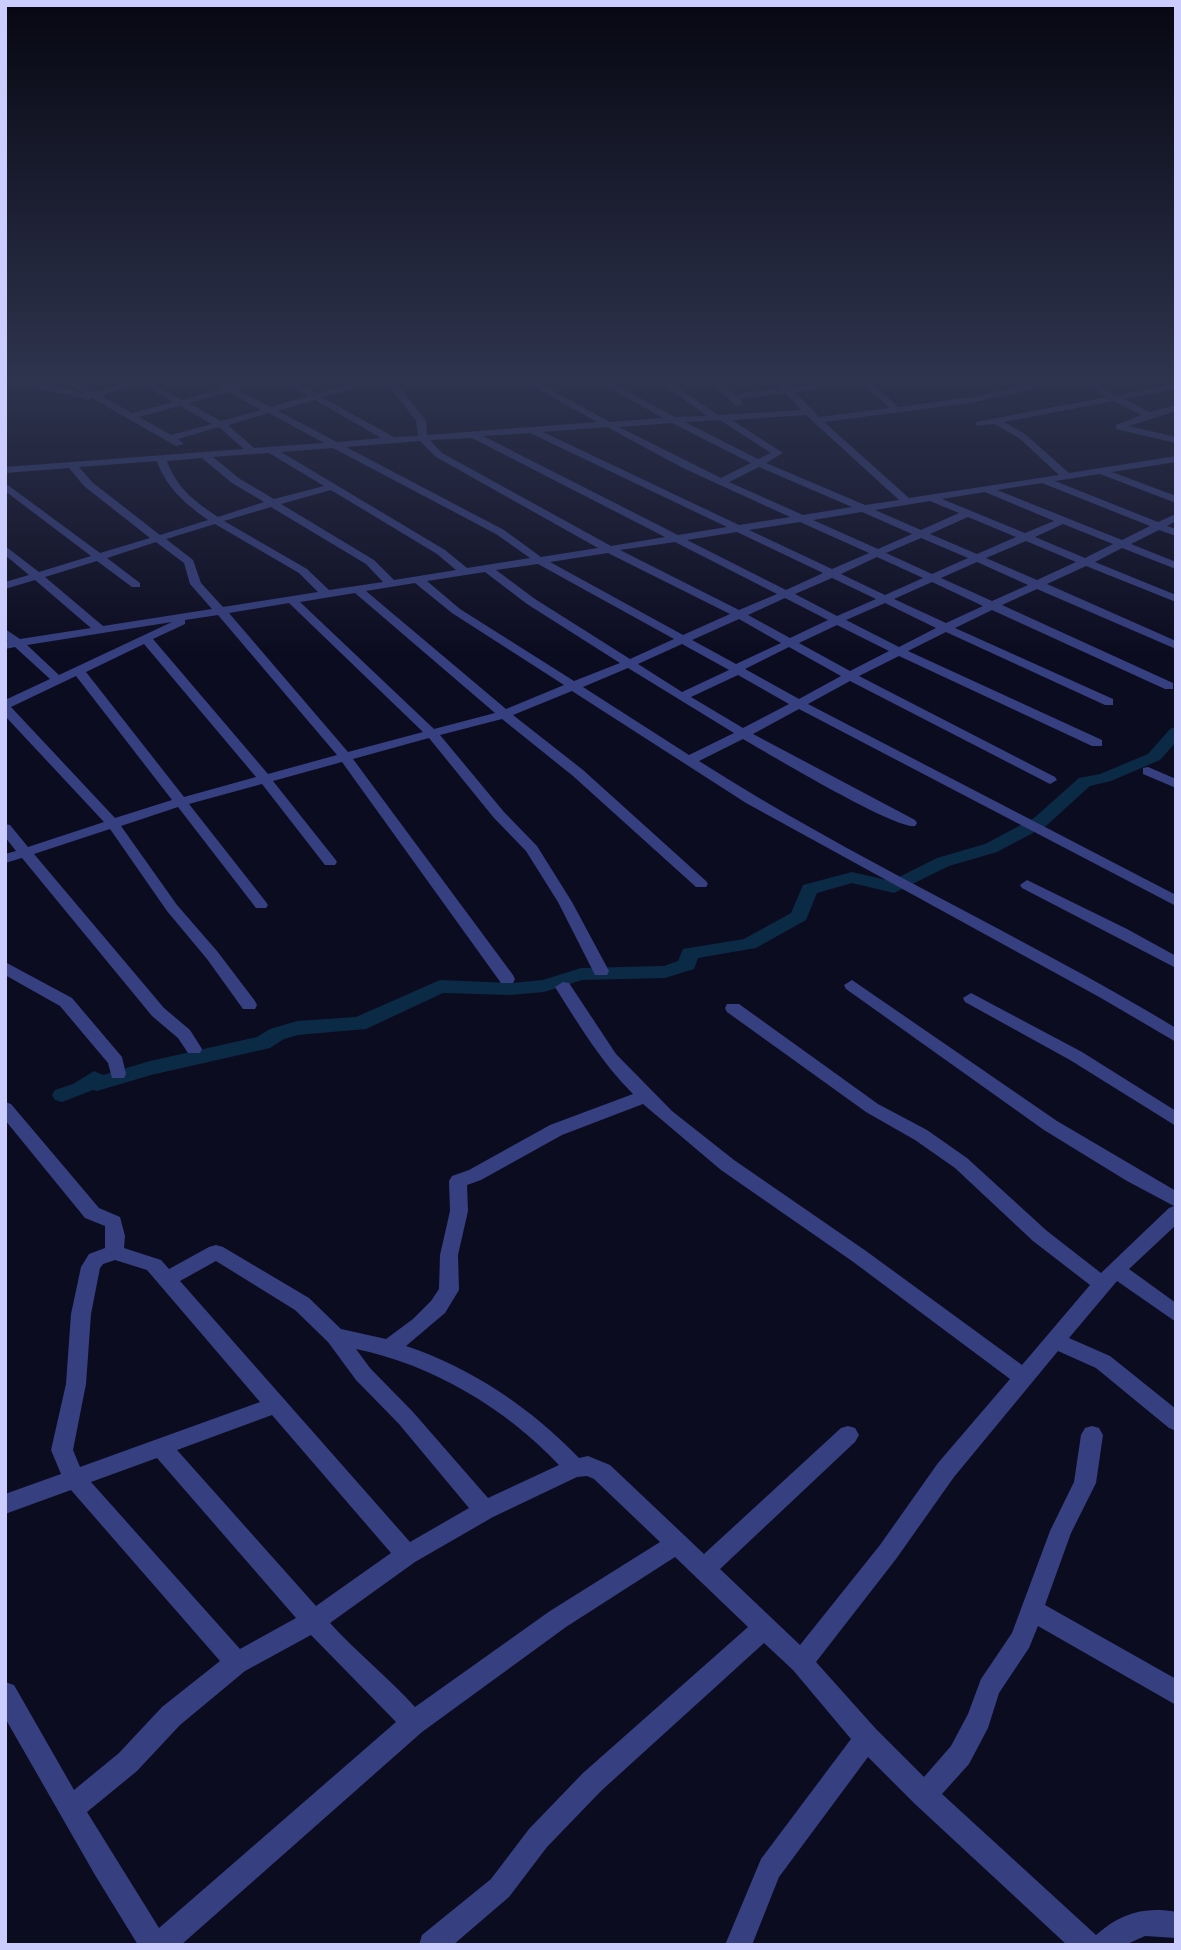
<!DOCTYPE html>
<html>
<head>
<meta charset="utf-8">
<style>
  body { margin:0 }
  #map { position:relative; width:1181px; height:1950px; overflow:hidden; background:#0c0c20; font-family:"Sofia Sans Condensed",sans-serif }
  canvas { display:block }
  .frame { position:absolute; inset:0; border:7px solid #cbcdff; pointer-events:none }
</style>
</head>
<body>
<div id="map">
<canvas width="1181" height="1950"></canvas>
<div class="frame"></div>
</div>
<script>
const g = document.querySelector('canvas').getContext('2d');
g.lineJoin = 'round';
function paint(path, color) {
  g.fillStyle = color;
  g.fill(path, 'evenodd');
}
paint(new Path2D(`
  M1176,727V742L1160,760L1111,781L1090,786L1046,826L997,852L949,866L894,893L852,883L817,893L806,920L756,948L698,958L694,969L665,978L582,980L544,992L511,995L443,993L366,1029L298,1035L284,1039L270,1048L151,1075L97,1091L93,1090L62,1102L55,1100L52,1095L55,1090L73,1084L94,1071L103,1075L150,1061L257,1037L270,1029L297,1021L356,1017L440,980L511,983L543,980L581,968L664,966L678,961L683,949L744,939L791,913L803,885L852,872L891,881L937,858L985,844L1034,818L1079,778L1100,774L1148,754L1170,729Z`), '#0b2a45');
paint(new Path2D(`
  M21,384H39L84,393L70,384H81L94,392L122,384H137L101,396L132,413L173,402L142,384H153L182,400L222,389L216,384H252L238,390L270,407L308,396L289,384H300L317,394L351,384H365L323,398L394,437L418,436L416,421L388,384H397L426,421L427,435L597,422L529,384H540L610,422L663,418L602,384H613L675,417L707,416L663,384H673L718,415L801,410L786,393L739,399L744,404L736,406L714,384H723L734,394L781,389L778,384H787L790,387L846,384L795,392L819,417L889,408L864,384H873L898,407L971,397L1035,384H1053L971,403L824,422L909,498L1059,475L1019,438L994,424L976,426V422L1107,397L1086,384H1097L1117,395L1176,384V389L1124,399L1149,412L1176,405V411L1129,426L1176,437V443L1116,429V425L1141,415L1114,401L1004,422L1025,434L1069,473L1176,456V462L1112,472L1176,496V503L1100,474L1055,481L1158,522L1176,514V521L1167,526L1176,529V536L1159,530L1131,544L1176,562V569L1122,548L1095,562L1176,595V602L1086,566L1047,584L1176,641V649L1037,589L1002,605L1173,683V689H1165L992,610L955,628L1113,699V705H1105L946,632L908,651L1102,740V746H1092L899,656L859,676L1055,777L1057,780L1050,784L850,681L808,704L1176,895V906L799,709L753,734L915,820L917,823L915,826C896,830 767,753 743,739L699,761C852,859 1020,934 1176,1028V1042L1101,998L746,803L572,691L513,715L583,770L706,881L708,884L706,887H696L573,776L502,719L440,735L504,812L537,846L572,902L609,971L607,975H595L558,902L526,851L494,818L429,738L353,759L513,975L515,979L513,983H501L342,762L273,781L335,859L337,862L335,865H325L262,784L189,804L266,902L268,905L266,908H256L178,807L121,826L177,905L217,951L255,1001L257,1005L255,1009H243L207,959L167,911L110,829L34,854L164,1008L190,1030L202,1049L200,1053H188L178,1038L152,1016L22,858L5,863V854L16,851L5,837V824L10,825L28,847L104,822L5,716V700L50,679L15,647L5,649V641H8L5,639V629L20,639L91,628L35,580L5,589V582L29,575L5,555V546L39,572L91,556L5,491V483L100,553L150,538L84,486L69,468L5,473V467L244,449L219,427L178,439L184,444L176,446L92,398L88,400ZM229,392L261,410L221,421L189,403ZM315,400L381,438L337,442L278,411ZM180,406L212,424L171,435L139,417ZM269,413L324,443L254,448L228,425ZM806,415L899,500L865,505L766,463L783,453L732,420ZM720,420L771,453L758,459L685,422ZM672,423L751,463L721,478L619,427ZM607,427L683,468L790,517L739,525L543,432ZM530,433L727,527L678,535L483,436ZM472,438L665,537L611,546L442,453L430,440ZM420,441L436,457L598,548L541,557L504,530L346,447ZM333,448L496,534L530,558L467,568L445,550L281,452ZM269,453L324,486L274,499L240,479L213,457ZM202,458L232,483L264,502L218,517C195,502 176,487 167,461ZM157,461C166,488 186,504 208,520L160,535L92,482L79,467ZM759,467L852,507L803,515L729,482ZM1042,483L1150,526L1122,540L997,490ZM331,490L437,554L456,570L394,580L374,560L281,504ZM985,492L1054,521L1025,533L942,499ZM930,501L959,513L921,530L875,510ZM271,507L366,564L383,582L329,590L307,569L224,521ZM862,512L912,534L878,549L813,520ZM968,517L1016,537L977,554L930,534ZM800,522L869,553L832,569L749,530ZM215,524L299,573L318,592L223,607L201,583L193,560L166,539ZM1063,524L1113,544L1085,558L1035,537ZM737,532L823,573L786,590L687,540ZM921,538L968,558L932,574L886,553ZM1026,541L1076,562L1037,580L986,558ZM156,542L184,563L190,584L212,609L103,626L45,577L97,561L132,587H140V583L107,558ZM675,542L777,594L739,610L620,550ZM608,553L730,614L683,635L550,562ZM877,557L923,578L885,595L841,574ZM977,562L1028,585L992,601L941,578ZM538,564L674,639L630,659L535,599L496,570ZM485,572L527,604L620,663L574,681L460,609L427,581ZM832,578L876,599L837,616L795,594ZM932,582L983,606L946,623L894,599ZM415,583L452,613L564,685L506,709L366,591ZM355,593L495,713L434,729L300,602ZM785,598L828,620L790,638L748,615ZM289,603L423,732L348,752L229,613ZM885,603L936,628L899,647L846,620ZM218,615L337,755L268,774L153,639L185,624V620ZM739,619L781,643L736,664L692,640ZM172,622L59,675L27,645ZM837,625L889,651L850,671L799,643ZM144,644L256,777L184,797L86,672ZM682,644L729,670L682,692L638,664ZM789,647L841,676L799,699L745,669ZM628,668L734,733L689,755L583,687ZM738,675L789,704L743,728L691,697ZM76,676L172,800L115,818L11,707Z
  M928,384H940L932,388Z
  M1148,767L1176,779V788L1143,774V768Z
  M1027,880L1127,929L1176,956V968L1022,888L1020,885Z
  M5,962L72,998L122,1057L126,1074L124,1078H112L108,1063L60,1006L5,975Z
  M852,980L1057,1121L1176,1191V1225L1129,1269L1176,1303V1322L1117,1281L1069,1338L1110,1356L1176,1409V1431L1169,1428L1096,1368L1058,1351L954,1477L896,1559L816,1662L876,1729L924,1777L951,1746L968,1714L981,1679L1012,1633L1050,1531L1074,1482L1081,1435L1085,1428L1092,1426L1099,1428L1103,1435L1096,1483L1071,1533L1045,1605L1176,1679V1705L1038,1626L1029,1648L999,1693L988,1728L969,1764L942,1794L1096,1935C1120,1914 1144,1906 1176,1912V1938L1145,1936L1125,1945H1067L915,1804L868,1757L779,1877L752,1945H725L761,1859L851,1739L793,1670L764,1643L601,1791L547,1847L509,1897L453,1945H419L422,1935L491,1879L529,1829L583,1773L748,1627L675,1557L566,1627L422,1732L181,1945H138L95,1875L5,1718V1682L14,1685L74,1790L119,1753L162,1707L220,1661L71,1490L5,1514V1494L61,1474L51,1450L66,1384L71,1314L81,1267L89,1254L105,1248V1226L85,1218L5,1120V1102L11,1104L99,1208L120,1217L125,1236L124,1248L161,1260L169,1269L209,1247L216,1245L223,1247L309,1298L341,1329L386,1339L413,1319L431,1301L439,1289L440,1255L450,1211L449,1181L452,1176L469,1170L550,1125L633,1094C601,1062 579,1025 555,987L563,982L569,983L616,1054L672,1111L734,1160L866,1251L1022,1365L1090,1285L1033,1241L955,1168L915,1140L866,1112L727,1012L725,1008L727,1004H739L878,1104L927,1130L967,1158L1047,1231L1101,1273L1169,1208L1174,1206L1127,1181L1044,1130L846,989L844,985ZM643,1104L721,1170L852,1261L1010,1379L938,1463L880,1545L800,1645L720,1569L855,1442L859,1435L855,1428L848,1426L841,1428L704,1554L610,1465L588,1456L579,1458C531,1408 472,1368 406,1346L445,1313L459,1290L458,1255L468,1211L467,1185L481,1180L562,1135ZM115,1260L147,1270L260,1402L80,1467L73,1450L86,1384L91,1314L100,1268L103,1264ZM216,1261L295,1310L328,1342L356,1380L399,1424L469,1508L410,1542L180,1281ZM356,1349C433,1365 505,1408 559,1465L488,1498L413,1412L370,1368ZM272,1415L391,1553L316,1606L177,1450ZM157,1458L296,1618L240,1649L91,1482ZM587,1476L594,1479L660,1542L550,1611L415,1707C388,1677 357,1653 330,1623L415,1562L493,1517L577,1477ZM311,1635L396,1722L159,1928L87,1812L137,1771L180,1725L245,1671Z
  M971,993L1082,1052L1176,1111V1126L1070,1060L965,1002L963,998Z`), '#363f80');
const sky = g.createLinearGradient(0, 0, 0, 657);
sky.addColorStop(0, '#070712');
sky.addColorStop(0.58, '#2e344e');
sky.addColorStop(1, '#2e344e00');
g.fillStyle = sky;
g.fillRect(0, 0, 1181, 657);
</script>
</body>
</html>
